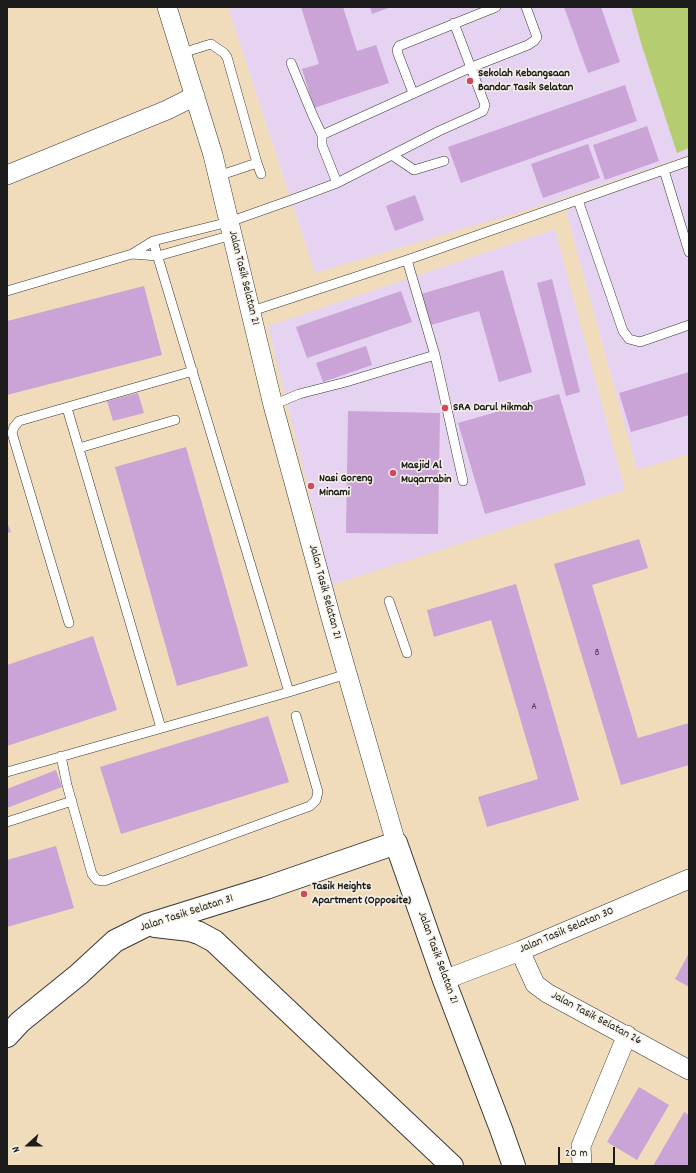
<!DOCTYPE html>
<html>
<head>
<meta charset="utf-8">
<style>
  body { margin:0 }
  #map { position:relative; width:696px; height:1173px; overflow:hidden; background:#f0dcbb; font-family:Dekko,sans-serif }
  canvas { display:block }
  .frame { position:absolute; inset:0; border:8px solid #1c1c1c; pointer-events:none }
  .north { position:absolute; left:8px; top:1125px; width:40px; height:40px; -webkit-text-stroke:3px #f7f3e8; paint-order:stroke; rotate:249deg; font-size:11px; font-weight:700; line-height:16px; text-align:center; color:#1c1c1c }
  .north::after { content:''; display:block; margin:auto; width:14px; height:18px; background:#1c1c1c; clip-path:polygon(50% 0,100% 100%,50% 72%,0 100%) }
  .scale { position:absolute; left:558px; top:1147px; width:57px; height:18px; box-sizing:border-box; border:2px solid #1c1c1c; border-top:0; padding-left:5px; font-size:12px; line-height:14px; white-space:nowrap; color:#1c1c1c; -webkit-text-stroke:3px #f7f3e8; paint-order:stroke }
</style>
</head>
<body>
<div id="map">
<canvas width="696" height="1173"></canvas>
<div class="frame"></div>
<div class="north">N</div>
<div class="scale">20 m</div>
</div>
<script>
const g = document.querySelector('canvas').getContext('2d');
g.lineJoin = 'round';
function paint(path, color) {
  g.fillStyle = color;
  g.fill(path, 'evenodd');
}
function trace(path, color, width, dash) {
  g.strokeStyle = color;
  g.lineWidth = width;
  g.lineCap = dash ? 'butt' : 'round';
  g.setLineDash(dash || []);
  g.stroke(path);
}
function write(font, color, halo, rows, align = 'center') {
  g.font = font + ' Dekko,sans-serif';
  g.lineWidth = 3;
  g.setLineDash([]);
  g.textBaseline = 'middle';
  g.strokeStyle = halo;
  g.fillStyle = color;
  for (const [text, x, y, turn = 0] of rows) {
    g.save();
    g.translate(x, y);
    g.rotate((+turn || 0) * Math.PI / 180);
    g.textAlign = isNaN(turn) ? turn : align;
    if (halo) g.strokeText(text, 0, 0);
    g.fillText(text, 0, 0);
    g.restore();
  }
}
paint(new Path2D(`
  M228,7H689V155L537,207L315,273Z
  M689,158V454L637,470L566,211Z
  M555,229L625,490L332,585L268,326Z`), '#e5d3f1');
paint(new Path2D(`
  M631,7H689V148L677,153L641,43Z`), '#b6cc71');
paint(new Path2D(`
  M301,7H343L357,51L376,45L389,83L314,108L302,69L319,64Z
  M370,7H391L372,14Z
  M564,7H601L620,62L588,73Z
  M625,85L637,121L461,183L448,147Z
  M647,126L659,161L605,180L593,145Z
  M588,144L600,178L543,198L531,164Z
  M415,195L424,220L395,231L386,206Z
  M503,270L532,372L499,382L479,311L431,325L421,294Z
  M552,279L580,392L566,396L537,283Z
  M144,286L162,355L7,395V321Z
  M401,291L412,322L307,358L296,327Z
  M366,346L372,365L323,382L316,363Z
  M689,372V415L631,432L619,393Z
  M138,393L144,413L113,421L107,401Z
  M559,394L586,485L485,514L458,423Z
  M348,411L440,413L438,534L346,533Z
  M186,447L248,666L177,686L115,467Z
  M7,522L11,532L7,533Z
  M639,539L648,568L592,585L638,738L689,723V765L621,785L554,564Z
  M516,584L579,800L487,827L478,797L538,779L491,620L434,637L427,610Z
  M93,636L117,710L7,746V665Z
  M268,716L289,782L121,834L100,767Z
  M56,770L62,787L7,808V789Z
  M56,846L74,908L7,927V860Z
  M689,953V987L675,979Z
  M639,1087L669,1105L637,1160L607,1142Z
  M684,1112L689,1115V1166H653Z`), '#caa3d7');
const service = new Path2D(`
  M182,53L211,44L224,53L227,57L257,163L218,176
  M291,63L313,116L322,135
  M413,93L398,54L397,50L399,46L496,7
  M392,155L414,170L444,161
  M257,163L261,174
  M664,170L689,252
  M337,183L322,145V135L472,67L528,45L534,41L537,37L526,7
  M578,200L623,331L629,339L640,342L689,325
  M153,241L289,692
  M132,254L158,256L232,235
  M407,260L435,355
  M7,291L132,254L153,241L229,222L294,199L337,183L439,131L477,114L483,111L485,105L454,23
  M252,311L407,260L689,161
  M273,405L299,394L346,382L435,355L463,481
  M67,408L161,728
  M79,448L175,420
  M389,601L407,653
  M69,623L12,433L14,427L19,421L193,371
  M61,756L67,785L92,874L97,880L104,881L310,806L316,800L318,792L296,716
  M7,772L289,692L347,674
  M7,822L72,801`);
const minor = new Path2D(`
  M167,7L213,155L273,405L331,618L396,843
  M7,175L167,110L195,96
  M520,951L535,984L547,993L689,1070
  M444,980L520,951L689,879
  M582,1166L581,1146L627,1035`);
const tertiary = new Path2D(`
  M155,926L190,930L199,933L214,941L452,1166
  M7,1036L20,1022L78,975L115,941L147,925L266,888L396,843L444,980L501,1129L514,1166`);
trace(service, '#3c3934', 10);
trace(minor, '#3c3934', 20);
trace(tertiary, '#3c3934', 24);
trace(service, '#fff', 9);
trace(minor, '#fff', 19);
trace(tertiary, '#fff', 22);
for (const [x, y, r, color] of [
  [470,81,4,"#d1495b"],
  [445,408,4,"#d1495b"],
  [393,473,4,"#d1495b"],
  [311,486,4,"#d1495b"],
  [304,894,4,"#d1495b"]
]) {
  const dot = new Path2D();
  dot.arc(x, y, r, 0, 2 * Math.PI);
  g.fillStyle = color;
  g.fill(dot);
  trace(dot, '#f7f3e8', 1.5);
}
write('10px', '#483e4b', null, [
  ["B",597,654],
  ["A",534,708]
]);
write('bold 12px', '#1c1c1c', '#f7f3e8', [
  ["Sekolah Kebangsaan",478,74],
  ["Bandar Tasik Selatan",478,88],
  ["SRA Darul Hikmah",453,408],
  ["Masjid Al",401,466],
  ["Muqarrabin",401,480],
  ["Nasi Goreng",319,479],
  ["Minami",319,493],
  ["Tasik Heights",312,887],
  ["Apartment (Opposite)",312,901]
], 'left');
write('12px', '#1c1c1c', '#f7f3e8', [
  ["Jalan Tasik Selatan 21",243,278,76],
  ["Jalan Tasik Selatan 21",324,592,75],
  ["Jalan Tasik Selatan 31",187,914,-18],
  ["Jalan Tasik Selatan 30",567,931,-23],
  ["Jalan Tasik Selatan 21",437,958,70],
  ["Jalan Tasik Selatan 26",596,1019,28]
]);
</script>
</body>
</html>
